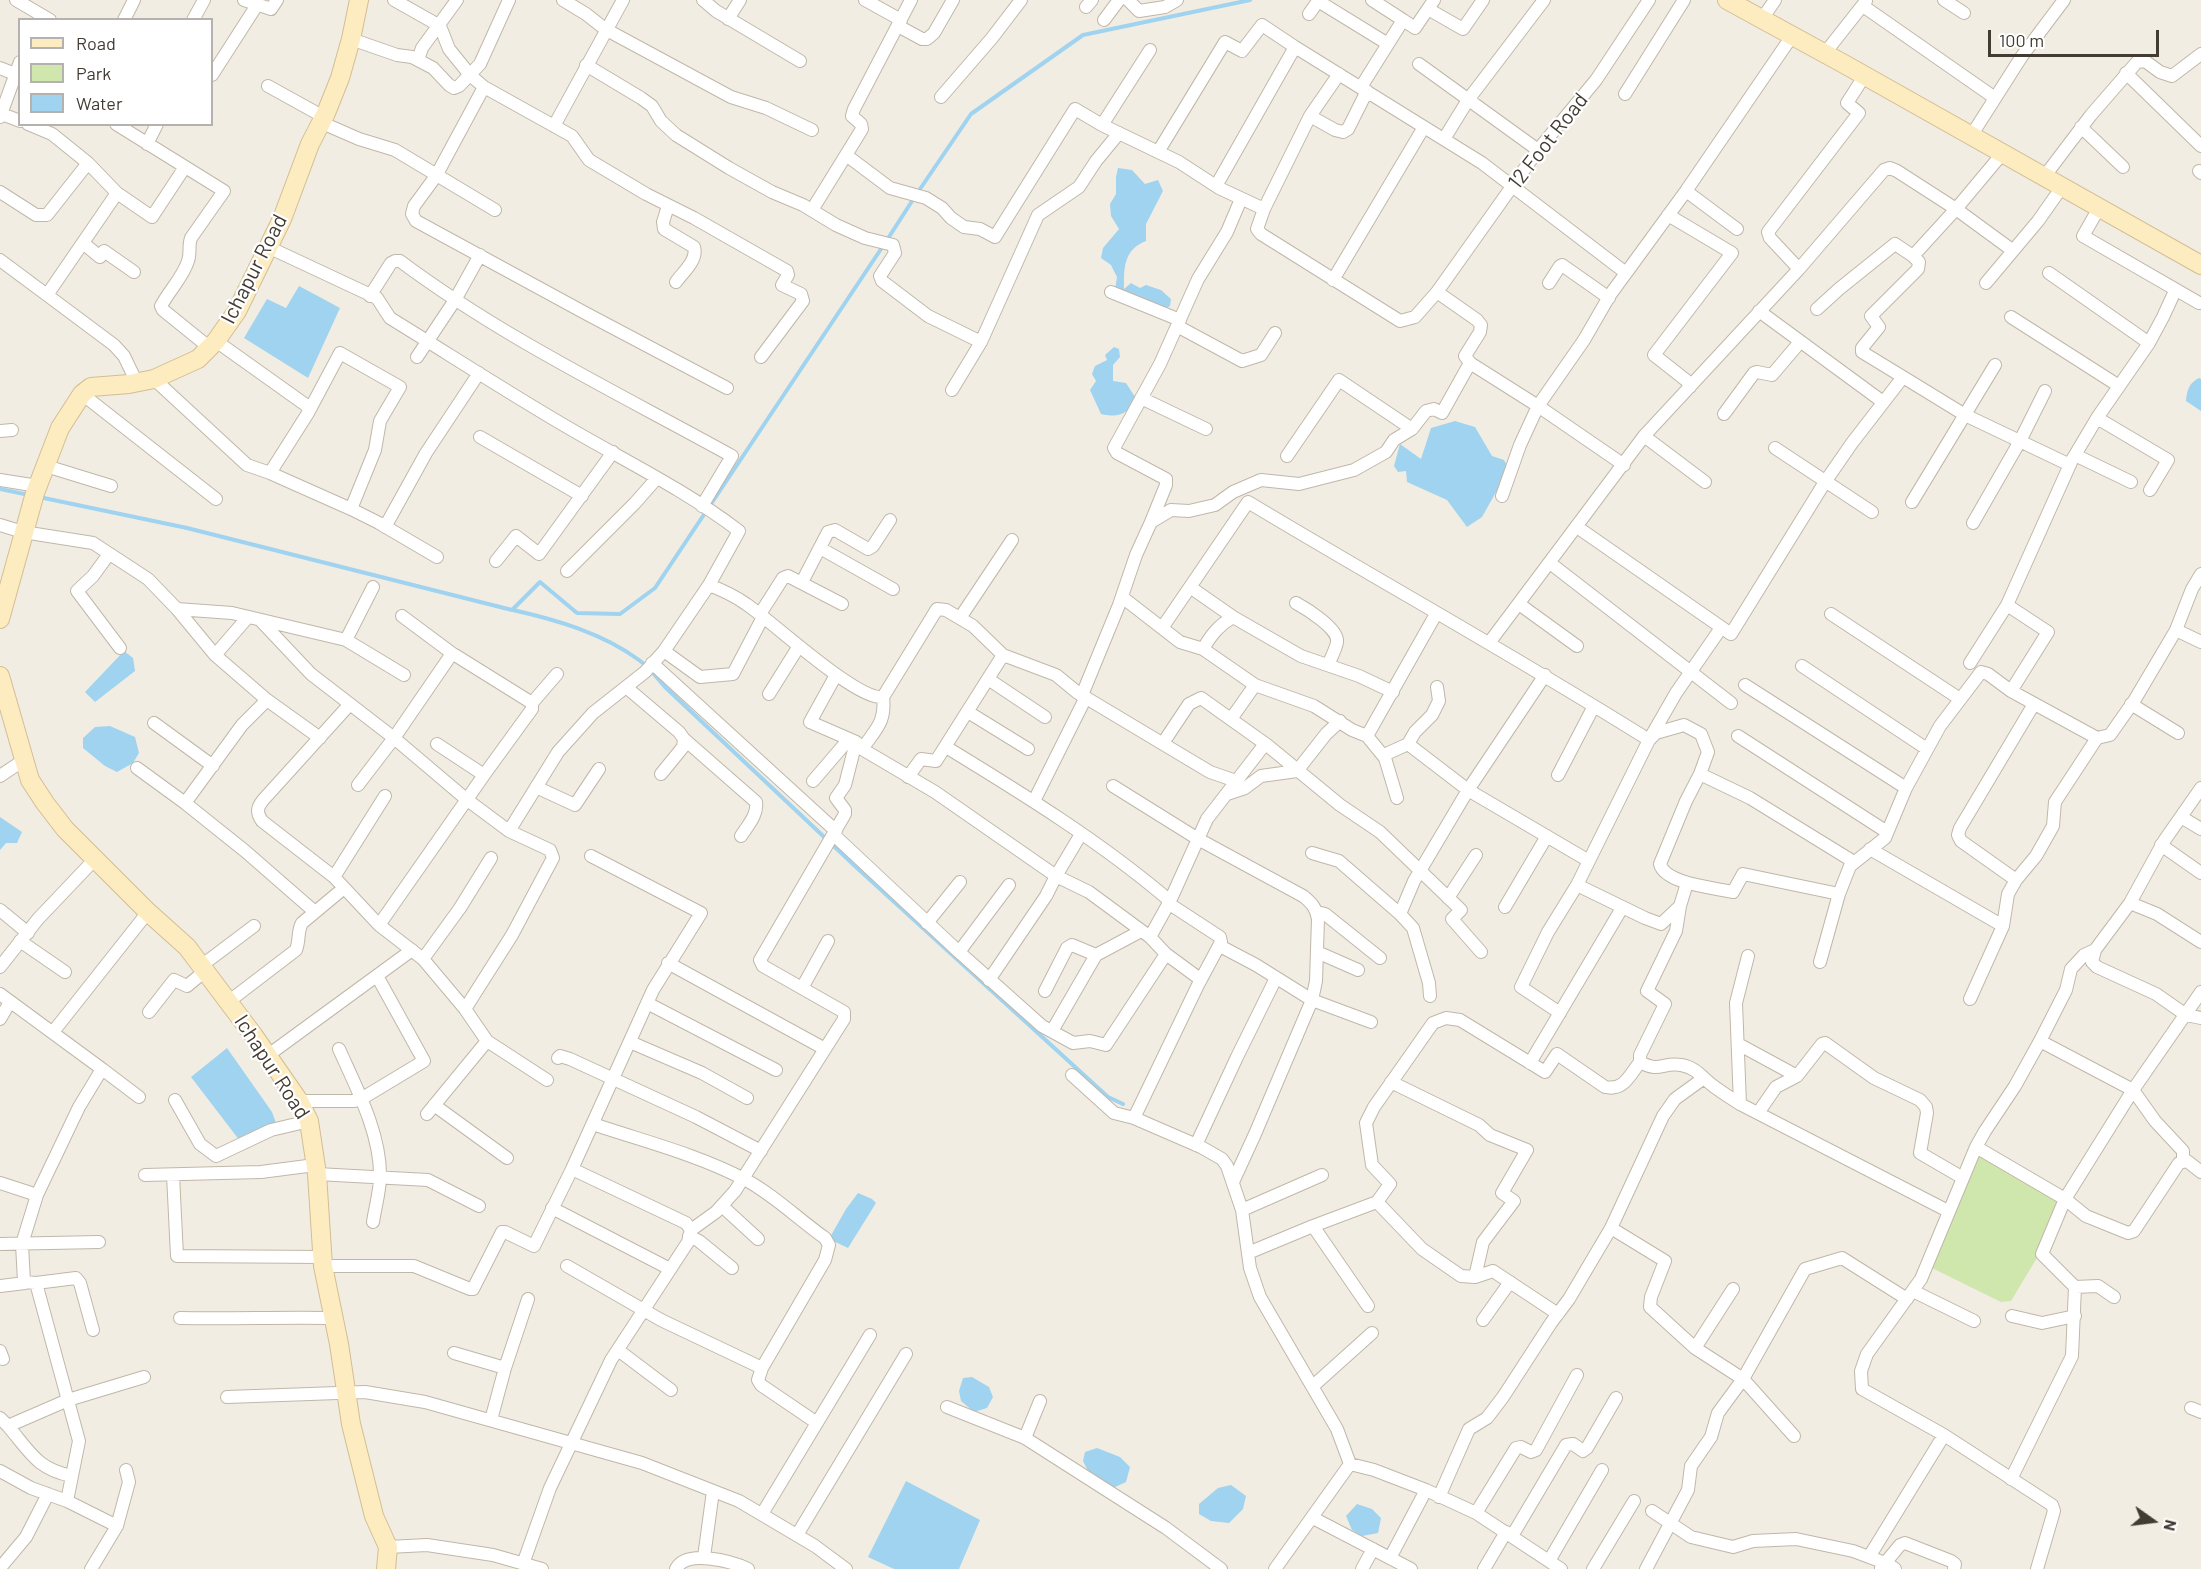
<!DOCTYPE html>
<html>
<head>
<meta charset="utf-8">
<style>
  body { margin:0 }
  #map { position:relative; width:2201px; height:1569px; overflow:hidden; background:#f2ede3; font-family:Barlow,sans-serif }
  canvas { display:block }
  .legend { position:absolute; left:18px; top:18px; width:195px; height:108px; box-sizing:border-box; background:#fff; border:2px solid #b4b1ae; margin:0; padding:8px 10px; list-style:none; font-size:18px; color:#433c34 }
  .legend li { display:flex; align-items:center; gap:12px; height:30px }
  .legend b { width:30px; border:2px solid #b4b1ae }
  .north { position:absolute; left:2123px; top:1491px; width:60px; height:60px; -webkit-text-stroke:4px #fff; paint-order:stroke; rotate:104deg; font-size:16px; font-weight:700; line-height:24px; text-align:center; color:#433c34 }
  .north::after { content:''; display:block; margin:auto; width:21px; height:27px; background:#433c34; clip-path:polygon(50% 0,100% 100%,50% 72%,0 100%) }
  .scale { position:absolute; left:1988px; top:30px; width:171px; height:27px; box-sizing:border-box; border:3px solid #433c34; border-top:0; padding-left:8px; font-size:18px; line-height:21px; white-space:nowrap; color:#433c34; -webkit-text-stroke:4px #fff; paint-order:stroke }
</style>
</head>
<body>
<div id="map">
<canvas width="2201" height="1569"></canvas>
<ul class="legend">
<li><b style="height:8px;background:#feecc1"></b>Road</li>
<li><b style="height:16px;background:#cfe6ac"></b>Park</li>
<li><b style="height:16px;background:#9fd3ef"></b>Water</li>
</ul>
<div class="north">N</div>
<div class="scale">100 m</div>
</div>
<script>
const g = document.querySelector('canvas').getContext('2d');
g.lineJoin = 'round';
function paint(path, color) {
  g.fillStyle = color;
  g.fill(path, 'evenodd');
}
function trace(path, color, width, dash) {
  g.strokeStyle = color;
  g.lineWidth = width;
  g.lineCap = dash ? 'butt' : 'round';
  g.setLineDash(dash || []);
  g.stroke(path);
}
function write(font, color, halo, rows, align = 'center') {
  g.font = font + ' Barlow,sans-serif';
  g.lineWidth = 4.5;
  g.setLineDash([]);
  g.textBaseline = 'middle';
  g.strokeStyle = halo;
  g.fillStyle = color;
  for (const [text, x, y, turn = 0] of rows) {
    g.save();
    g.translate(x, y);
    g.rotate((+turn || 0) * Math.PI / 180);
    g.textAlign = isNaN(turn) ? turn : align;
    if (halo) g.strokeText(text, 0, 0);
    g.fillText(text, 0, 0);
    g.restore();
  }
}
paint(new Path2D(`
  M1977,1151L2060,1201L2038,1256L2011,1301L2001,1302L1930,1267Z`), '#cfe6ac');
paint(new Path2D(`
  M1118,168L1132,170L1145,184L1158,180L1163,191L1146,224V241C1123,250 1124,269 1124,289L1131,283L1140,288L1146,285L1161,290L1171,299L1170,306L1154,314L1114,296L1117,277L1111,265L1101,258L1103,248L1119,229L1111,216L1110,204L1116,194V177Z
  M299,286L340,308L308,378L244,338L267,299L286,308Z
  M1114,347L1119,349L1120,357L1113,365V381L1126,383L1137,400C1126,414 1120,418 1101,414L1090,390L1096,381L1092,374L1095,366L1107,360L1105,355Z
  M2199,378L2201,379V411L2186,401C2187,390 2189,383 2199,378Z
  M1455,421L1475,427L1492,456L1504,460L1509,469L1482,517L1467,527L1447,500L1407,482L1406,471L1398,472L1394,466L1400,444L1421,459L1431,428Z
  M124,651L133,658L135,671L95,702L85,692Z
  M110,726L135,737L139,753L133,763L117,772L105,766L83,748V738L95,727Z
  M0,817L22,832L17,843H6L0,850Z
  M227,1048L272,1112L276,1123L240,1141L191,1077Z
  M858,1193L872,1199L876,1203L848,1248L829,1239L846,1209Z
  M972,1377L989,1387L993,1397L987,1408L974,1412L961,1401L959,1391L963,1378Z
  M1097,1448L1120,1457L1130,1467L1126,1482L1113,1488L1089,1473L1083,1461L1085,1452Z
  M906,1481L980,1520L959,1569H894L868,1557Z
  M1231,1485L1246,1496L1243,1509L1229,1523L1211,1521L1199,1514V1504L1218,1488Z
  M1357,1504L1372,1509L1381,1518L1378,1533L1362,1536L1352,1530L1346,1516Z`), '#9fd3ef');
trace(new Path2D(`
  M918,192L971,114L1083,35L1250,0
  M887,240L914,198
  M0,489L29,495
  M39,497L187,528L512,610L540,582L577,613L620,614L655,588L883,246
  M513,610C557,620 602,633 639,660C649,667 657,678 665,687L856,867L1108,1097L1123,1104`), '#9fd3ef', 4);
const street = new Path2D(`
  M16,0L50,20
  M244,0L271,9L277,0
  M394,0L440,26L449,49L470,75L484,87L572,136L589,160L646,194L694,218L787,271L788,275L782,285L801,294L803,301L761,357
  M563,0L586,14L605,29L731,97L766,108L812,130
  M703,0L716,11L800,61
  M865,0L901,20
  M1128,0L1139,11L1165,7L1177,0
  M1372,0L1403,20
  M1944,0L1964,13
  M1863,6L1995,98
  M1086,7L1092,0
  M1428,9L1463,29L1483,0
  M1309,14L1318,1L1388,44
  M728,19L740,0
  M1762,19L1775,0
  M124,20L134,0
  M193,20L204,0
  M1104,20L1119,0
  M898,26L922,39H927L934,33L953,0
  M351,39L397,55L412,57L433,68L449,85L454,88L459,86L480,64L509,0
  M1825,53L1866,1
  M418,60L422,48L457,0
  M1419,64L1538,150
  M586,65L641,98L652,106L661,121L676,135L729,168L772,192L803,205L836,225L865,238L893,245L895,253L880,276L882,281L928,316L981,342
  M0,68L20,76
  M2126,73L2201,146
  M1339,74L1310,116L1264,209L1257,229L1261,234L1400,321L1415,317L1437,292L1538,150L1596,80L1649,0
  M212,75L257,5
  M268,86L324,117
  M484,87L436,176L414,206L412,214L416,221L587,314L727,388
  M1361,87L1403,20L1415,28L1434,0
  M1625,94L1684,0
  M941,97L992,38L1021,0
  M2,114L20,121
  M1310,116L1335,130L1343,132L1348,129L1367,91
  M0,117L20,62
  M320,122L359,139L395,150L495,210
  M28,124L52,134L88,163L117,193L152,217L185,167
  M116,124L224,191L191,238C188,246 191,253 188,261C183,277 169,291 161,306L163,310L210,348
  M1102,125L1179,162L1219,188L1264,209
  M554,126L623,0
  M2081,127L2123,167
  M1971,136L2022,56L2064,0
  M1444,139L1468,100L1544,0
  M147,144L157,124
  M1158,152L1225,42L1242,51L1262,25L1295,47
  M846,155L890,188L926,198L942,208L951,218L964,227L980,229L995,237L1075,109L1102,125L1150,50
  M2199,171L2201,173
  M2044,177L2091,115L2137,62L2145,61L2160,72L2172,76L2201,54
  M1216,186L1295,47L1482,163L1626,273
  M1686,191L1737,229
  M0,192L36,215H47L88,163
  M117,193L47,295L114,345L124,356L137,383
  M668,206L663,222L664,229L694,247C698,260 683,272 676,282
  M2099,208L2083,236L2199,303
  M812,210L862,129L861,124L852,116L854,109L911,0
  M1668,215L1732,253L1654,355L1687,381L1690,387
  M83,243L100,257L104,251L134,272
  M268,247L377,298L390,318C447,353 504,390 562,424C621,459 684,489 739,531L709,585C722,590 735,596 746,604C772,621 857,701 883,697L937,609L946,610L973,626L1003,655L1056,675L1078,693L1210,772L1236,781
  M0,260L47,295
  M1799,269L1770,238L1768,232L1859,113L1847,103L1865,75
  M2049,273L2149,343
  M1333,280L1424,127
  M1549,283L1560,266L1562,265L1609,298
  M1986,283L2038,221L2062,187
  M1111,292L1180,320
  M1437,292L1477,320L1481,325L1480,332L1465,356L1470,363L1538,406L1624,465
  M370,296L391,263L395,261H400C503,338 620,394 732,456L702,506
  M1817,309L1839,289L1895,244L1913,256
  M1759,311L1883,402
  M2011,317L2119,386
  M1177,326L1242,361L1261,355L1275,333
  M216,341L310,408
  M417,357L455,300L480,255
  M1903,377L1862,352V348L1879,327L1871,316L1918,269L1919,262L1913,256L1956,209L2002,154
  M154,379L247,465L270,473L351,509L379,523L437,557
  M952,390L981,342L1038,215L1079,187L1096,161L1119,133
  M82,394L216,499
  M1141,398L1206,429
  M1724,414L1754,373L1757,372L1772,375L1800,342
  M2097,418L2168,460L2150,490
  M0,431L12,430
  M1644,436L1705,482
  M480,437L582,496
  M1775,448L1872,512
  M2075,455L2131,482
  M1287,456L1339,380L1412,429L1426,411L1434,409L1442,413L1470,363
  M46,466L111,486
  M270,473L308,413L340,353L400,387L380,421L375,450L351,509
  M0,480L38,486
  M1502,496L1520,445L1538,406L1584,340L1610,295L1686,191L1792,36
  M1912,502L1995,365
  M1151,522L1166,485V479L1117,453L1114,448L1160,364L1198,279L1227,232L1241,199
  M1973,523L2020,441L2045,391
  M0,525L23,532L93,543L148,579L177,609L232,613L346,640L373,587
  M385,527L426,453L479,373
  M1577,527L1731,634L1825,482L1852,443L1903,377L1965,415L2070,465
  M820,548L893,589
  M109,554L93,576L77,591L120,648
  M496,561L516,536L539,554L613,452
  M1550,563L1731,703
  M567,571L635,503L657,478
  M802,582L828,532L835,530L868,549L873,546L890,520
  M1190,587L1233,617
  M1122,597L1180,642L1203,649L1255,685L1314,706L1352,730L1367,736L1385,758L1397,798
  M1296,603C1307,609 1339,629 1337,642C1336,649 1331,658 1328,665
  M1519,604L1577,646
  M177,609L215,655L267,700L242,725L185,803
  M760,614L783,578L788,576L842,604
  M1831,614L1960,699
  M402,616L453,654
  M960,618L1012,540
  M260,620L311,674L394,738L466,799L509,831L558,752L593,713L645,672L664,651L700,677L733,674L763,617
  M1162,628L1248,502C1381,582 1517,657 1649,740L1656,733L1684,725L1701,734L1708,752L1700,774L1686,801L1660,864C1665,884 1716,888 1733,892L1743,874L1839,894
  M2176,630L2192,589L2201,574
  M346,640L404,675
  M1489,643L1644,436L1799,269L1884,170L1890,168L1897,171L1956,209L2012,250
  M1203,649C1211,635 1219,625 1233,617L1301,656L1359,676L1393,692
  M664,651L709,585
  M215,655L248,617
  M652,663L836,831
  M1970,663L2007,605
  M1802,666L1927,749
  M836,675L810,722L856,742L862,749L935,792L1056,876L1089,892L1150,937
  M988,679L1045,717
  M1745,685L1906,788
  M626,687L679,732L684,739L683,747L661,774
  M2011,691L2048,632L2007,605L2072,460L2097,418L2149,343L2163,317L2175,291
  M769,694L799,646
  M1082,695L1119,605L1136,555L1151,522L1171,510L1189,511L1215,505L1233,492L1261,480L1299,484L1354,470L1386,452L1394,440L1412,429
  M267,700L320,738
  M350,704L264,799C257,807 256,812 262,821L334,877L379,925L423,959L465,1009L487,1041L547,1080
  M2131,704L2178,733
  M968,712L1028,749
  M1231,719L1255,685
  M154,723L213,766
  M1367,736L1436,614
  M1738,736L1887,832
  M684,739L756,802C758,815 748,825 741,836
  M1163,743L1189,704L1201,698L1267,745L1340,805L1380,832L1461,910L1452,919L1481,952
  M1408,744L1468,790L1589,861
  M946,747C1023,794 1101,842 1170,901
  M862,749C876,729 886,722 883,697
  M1384,755L1408,744L1415,732L1432,715L1439,701L1437,687
  M137,768L185,803L245,851L315,912
  M1700,774L1750,798L1854,862
  M484,775L532,709V703L557,674
  M1558,775L1594,706
  M0,776L24,760
  M908,777L921,759L936,761L1003,655
  M813,781L849,739
  M358,785L394,738L451,655H455L532,703
  M1113,786L1198,839L1303,896C1312,903 1316,908 1318,919L1316,981L1312,1000L1255,1134L1233,1182
  M536,787L575,805L599,769
  M2201,788L2164,841L2130,903L2095,950L2092,962L2097,967L2156,994L2186,1015L2201,1018
  M1227,794L1245,788L1261,776L1297,771L1326,734L1340,721
  M1034,801L1086,697
  M2181,817L2201,829
  M834,835L959,952L1042,1026L1073,1043L1090,1041L1106,1045L1166,954L1150,937L1170,901L1207,819L1265,744
  M2161,845L2201,873
  M1870,849L2003,926
  M1312,853L1339,861L1400,914L1413,928L1429,983L1430,996
  M334,877L385,796
  M2016,880L1961,841L1958,835L1960,828L2034,704
  M1577,885L1645,918L1661,924L1680,906
  M1448,898L1476,855
  M2130,903L2157,914L2201,942
  M1505,907L1547,836
  M0,910L28,933
  M1317,912L1325,914L1380,958
  M1400,914L1414,881L1468,790L1545,675
  M927,923L960,882
  M379,925L484,775L437,744
  M20,941L65,972
  M1220,946L1256,965L1312,1000L1371,1022
  M959,952L1009,885
  M1317,952L1358,970
  M1166,954L1200,979
  M423,959L460,908L491,858
  M1820,962L1839,894L1850,866L1885,838L1906,788L1940,726L1981,672L1988,674L2011,691L2097,738L2110,735L2134,701L2176,630L2201,642
  M668,963L825,1049
  M201,966L254,926
  M0,967L38,919L95,859
  M989,980L1046,896L1056,876L1081,834
  M802,988L828,941
  M1045,991L1067,948L1072,945L1096,955
  M0,994L102,1069L79,1107L37,1195L22,1244L24,1282L36,1283L76,1278L80,1283L93,1330
  M1970,999L2003,926L2008,894L2016,880L2036,856L2053,826L2055,802L2097,738
  M228,1002L296,950C300,940 297,932 302,923L344,888
  M647,1003L776,1070
  M465,1009L512,935L553,858L550,850L509,831
  M149,1012L174,980L187,986L205,971
  M1560,1013L1521,987L1548,932L1577,885L1649,740L1676,693L1721,628
  M0,1019L10,1002
  M1052,1031L1096,955L1141,931
  M53,1032L148,912
  M2040,1041L2133,1090L2155,1121L2183,1151V1162
  M630,1042L702,1073L747,1098
  M1738,1044L1797,1076
  M339,1049C356,1087 381,1134 380,1177C380,1191 375,1208 373,1222
  M267,1056L412,950
  M558,1058L560,1056L570,1059L696,1117L761,1151
  M1640,1062V1055L1665,1004L1647,991L1676,931L1680,906L1687,883
  M1530,1063L1622,908
  M102,1069L139,1097
  M1072,1075L1114,1113L1134,1118L1201,1147L1222,1159L1227,1166L1242,1210L1250,1268L1260,1297L1337,1429L1350,1464
  M1391,1082L1479,1125L1490,1135L1527,1150L1502,1193L1514,1201L1483,1242L1475,1277
  M175,1100L200,1144L216,1156L271,1130L309,1121
  M299,1101H354L361,1099L424,1061L377,976
  M1740,1104L1736,1003L1748,956
  M434,1105L507,1158
  M1758,1113L1776,1087L1797,1076L1822,1044L1825,1043L1874,1078L1920,1100L1926,1107L1927,1113L1920,1153L1963,1178
  M427,1114L487,1041
  M1134,1118L1198,985L1221,942L1220,937L1168,903
  M593,1124C643,1141 696,1154 744,1179C773,1194 798,1219 825,1238L829,1245L825,1260L762,1368L758,1380L761,1385L817,1423
  M1196,1145L1237,1057L1276,978
  M1976,1147L2065,1199L2086,1216L2128,1233L2134,1231L2179,1163L2187,1161L2201,1172
  M317,1174L428,1180L479,1206
  M145,1175L261,1172L315,1165
  M173,1175L177,1256L323,1257
  M0,1183L37,1195
  M722,1206L758,1239
  M552,1208L670,1269
  M1242,1210L1322,1175
  M1611,1228L1663,1116L1675,1099L1704,1078
  M691,1230L716,1212L735,1191L844,1019V1012L763,966L760,960L845,814V810L836,798L845,785L856,742
  M689,1236L699,1241L732,1268
  M0,1244L99,1242
  M1248,1253L1313,1226
  M323,1266H414L470,1289H473L502,1232H505L534,1246L572,1169L653,990L701,913L591,856
  M567,1266L661,1320L762,1368
  M36,1283L79,1441L67,1501
  M0,1286L25,1283
  M2075,1287L2098,1286L2114,1297
  M1913,1291L1974,1321
  M1368,1306L1313,1226L1377,1202
  M1558,1314L1493,1271L1475,1277L1461,1276L1422,1249L1377,1202L1390,1184L1372,1165L1366,1123L1374,1107L1433,1023L1446,1018L1460,1020L1545,1072L1557,1054L1605,1087C1624,1091 1629,1076 1640,1062C1660,1073 1662,1062 1681,1065C1695,1067 1702,1077 1712,1085C1721,1092 1731,1098 1740,1104L1948,1211
  M2012,1316L2042,1323L2075,1316
  M180,1318C231,1319 282,1317 333,1318
  M1483,1320L1510,1282
  M1695,1348L1733,1289
  M618,1350L671,1390
  M0,1351L3,1359
  M454,1353L505,1368
  M1313,1386L1372,1333
  M227,1397L365,1392L425,1402L642,1463L739,1501L815,1546L846,1569
  M947,1407L1025,1438L1166,1528L1221,1569
  M2191,1408L2201,1412
  M0,1418L8,1426L68,1400L144,1377
  M491,1420L505,1368L528,1299
  M8,1426C30,1452 37,1469 72,1476
  M1025,1438L1040,1401
  M1350,1464L1374,1470L1426,1490L1476,1513L1561,1569
  M0,1471L31,1488L67,1501L117,1526L129,1482L126,1470
  M2011,1479L2072,1356L2075,1287L2042,1254L2065,1199L2133,1090L2201,992
  M1439,1497L1469,1429L1487,1418L1503,1397L1551,1323L1569,1299L1611,1228L1665,1261L1651,1297L1650,1307L1695,1348L1743,1379L1794,1436
  M1652,1511L1691,1537L1733,1547L1753,1541L1796,1539L1853,1551L1888,1564L1895,1569
  M1476,1513L1516,1448L1521,1447L1531,1452L1536,1450L1577,1375
  M762,1514L870,1335
  M1313,1518L1411,1569
  M797,1535L906,1354
  M1512,1536L1566,1445L1573,1444L1583,1451L1587,1448L1616,1398
  M388,1547L427,1545L493,1555L542,1569
  M704,1557L713,1491
  M1869,1557L1944,1435
  M1390,1558L1426,1490
  M1549,1561L1602,1470
  M523,1564L550,1488L611,1360L688,1242L691,1230L686,1223L572,1169
  M0,1568L26,1537L48,1494
  M1881,1568L1900,1545L1905,1543L1951,1561L1955,1564L1954,1569
  M91,1569L117,1526
  M676,1569C686,1549 731,1561 748,1569
  M1275,1569L1350,1464
  M1362,1569L1373,1549
  M1484,1569L1506,1532
  M1593,1569L1634,1501
  M1646,1569L1688,1490L1691,1466L1711,1437L1718,1413L1743,1379L1805,1269L1842,1258L1907,1299
  M2037,1569L2054,1511L2052,1505L1944,1435L1862,1389L1861,1371L1867,1354L1921,1279L1976,1147L1985,1131L2015,1086L2040,1041L2066,990L2071,969L2084,955L2095,950`);
const secondary = new Path2D(`
  M1727,0L1844,64L2201,265
  M0,619L35,493L60,428L82,394L91,387L129,384L154,379L198,359L216,341L237,311L282,219L310,144L326,113L340,78L351,39L359,0
  M0,676L30,780L45,803L65,829L148,912L187,947L254,1036L299,1101L309,1121L317,1174L323,1266L339,1344L351,1424L374,1516L388,1547L386,1569`);
trace(street, '#c0b7a9', 14);
trace(secondary, '#d2be93', 20);
trace(street, '#fff', 12);
trace(secondary, '#feecc1', 18);
write('21px', '#433c34', '#fff', [
  ["12 Foot Road",1548,141,-52],
  ["Ichapur Road",254,269,-63],
  ["Ichapur Road",272,1067,57]
]);
</script>
</body>
</html>
